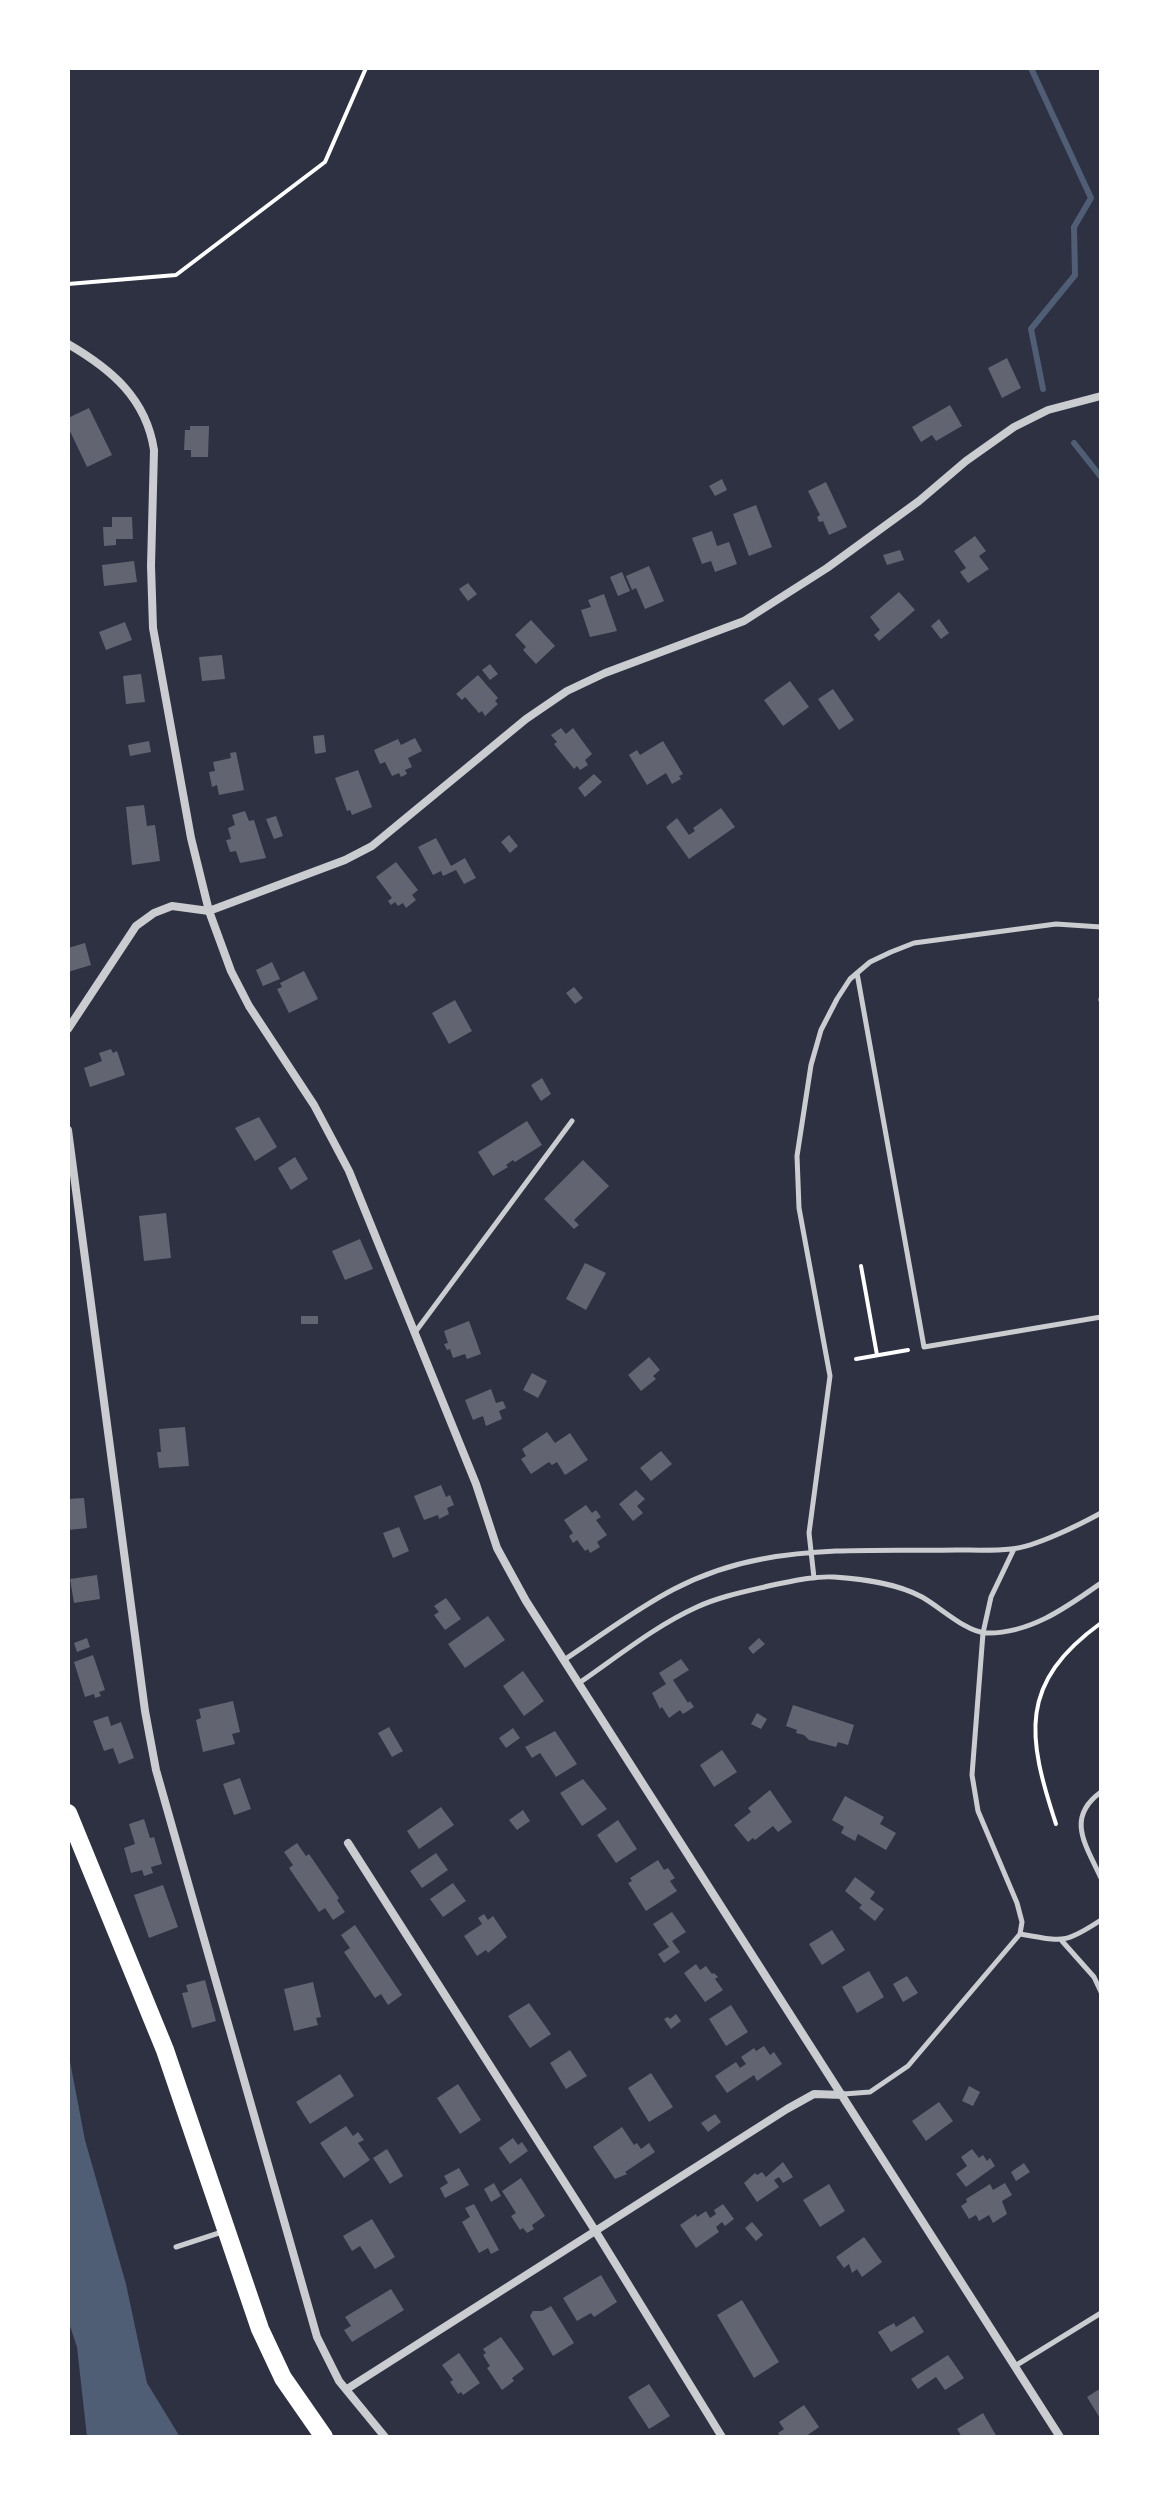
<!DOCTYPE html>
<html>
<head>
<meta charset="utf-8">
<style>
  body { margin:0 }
  #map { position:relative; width:1169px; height:2505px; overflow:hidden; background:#2d3142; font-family:"DM Sans",sans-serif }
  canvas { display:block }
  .frame { position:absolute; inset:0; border:70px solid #fff; pointer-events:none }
</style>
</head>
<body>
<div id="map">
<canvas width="1169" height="2505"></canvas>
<div class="frame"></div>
</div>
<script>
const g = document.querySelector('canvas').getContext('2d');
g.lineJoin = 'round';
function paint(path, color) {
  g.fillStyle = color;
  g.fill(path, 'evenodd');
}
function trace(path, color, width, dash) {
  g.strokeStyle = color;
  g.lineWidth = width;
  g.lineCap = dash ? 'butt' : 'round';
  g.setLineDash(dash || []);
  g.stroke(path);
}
paint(new Path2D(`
  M68,2051L85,2140L126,2284L147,2383L180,2437H87L77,2347L68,2320Z`), '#4f5d75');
trace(new Path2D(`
  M1031,68L1091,198L1074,227L1075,275L1031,329L1043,389
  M1074,443L1101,477`), '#4f5d75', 6);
paint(new Path2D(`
  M1007,358L1021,388L1002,398L988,368Z
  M950,405L962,426L936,441L932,435L921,442L912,427Z
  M89,408L112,455L87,467L68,427V418Z
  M190,426H209L208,457H191V450H184L185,430H190Z
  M722,479L727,490L715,496L709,486Z
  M826,482L847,527L829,535L823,521L819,522L817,517L820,515L808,491Z
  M756,505L772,547L749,556L733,514Z
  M112,517H132L133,539H116V545L104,546L103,527H112Z
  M712,531L717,546L729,542L737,564L715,572L711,561L702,564L692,538Z
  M975,536L986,551L979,556L989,569L968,583L960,572L966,568L954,551Z
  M900,550L904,560L887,565L883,555Z
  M134,561L137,582L104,586L102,565Z
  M649,566L664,601L645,609L636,588L632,590L626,576Z
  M622,572L630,591L618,596L610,577Z
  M468,583L477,594L468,601L459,589Z
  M899,592L915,610L879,641L874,635L880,630L870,617Z
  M604,594L617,631L590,637L581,610L591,607L588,600Z
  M939,619L949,633L941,639L931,626Z
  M531,620L555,646L536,664L523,650L526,647L515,635Z
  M125,622L132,640L106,650L99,632Z
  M222,655L225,679L202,681L199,657Z
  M490,664L498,674L490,680L482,670Z
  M141,674L145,702L126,704L123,676Z
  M478,675L498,698L495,701L498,704L485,716L482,711L479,713L465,697L462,700L456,694Z
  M790,681L809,707L783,726L764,700Z
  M833,689L854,720L839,730L818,699Z
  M561,728L566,734L573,728L592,754L585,760L588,765L580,770L577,766L574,769L554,744L557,742L551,735Z
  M324,735L326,752L315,754L313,736Z
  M415,738L422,751L408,758L412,767L405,770L407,774L401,777L399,773L392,776L385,762L380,764L374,750L398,739L401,745Z
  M149,741L151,752L130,756L128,745Z
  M663,741L683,774L679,776L681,779L672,784L666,773L647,785L629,755L637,750L640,755Z
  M236,752L244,790L219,795L217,785L212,787L209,772L215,771L213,762L231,758L230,753Z
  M358,770L372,807L352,815L350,810L347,811L335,778Z
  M594,774L602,782L585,797L578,788Z
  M144,805L147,826L155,825L160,861L132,865L126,807Z
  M721,808L735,827L689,859L666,827L677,818L689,835L695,831L693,828Z
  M245,811L249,821L254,820L266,858L240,863L236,851L230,852L226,840L231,839L228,828L235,825L232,815Z
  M276,816L283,836L274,839L266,819Z
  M509,835L518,846L510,853L501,842Z
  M436,838L451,866L465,858L476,878L464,884L456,870L443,876L441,871L433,875L418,847Z
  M396,862L418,890L412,895L416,900L406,908L403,903L398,906L395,902L391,905L388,901L392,898L376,877Z
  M85,943L91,965L68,972V948Z
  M272,962L280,979L263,986L256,970Z
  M304,971L318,999L289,1013L277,989L282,987L280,983Z
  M574,987L583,998L575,1004L566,993Z
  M455,1000L472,1031L449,1044L432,1013Z
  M111,1049L113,1053L117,1051L125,1075L90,1087L84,1068L102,1061L99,1053Z
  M542,1078L551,1094L541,1101L531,1085Z
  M259,1117L277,1147L255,1161L235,1128Z
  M527,1121L542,1145L515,1162L513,1160L506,1165L508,1167L493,1176L478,1152Z
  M295,1157L308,1179L291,1190L278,1168Z
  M583,1160L609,1186L574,1220L579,1225L574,1229L544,1199Z
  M166,1213L171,1258L144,1261L139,1216Z
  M360,1239L373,1269L345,1280L332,1251Z
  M585,1263L606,1273L586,1310L566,1299Z
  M301,1316H318V1324H301Z
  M469,1321L481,1354L467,1359L465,1354L453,1358L450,1349L447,1350L444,1344L448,1343L444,1331Z
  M649,1357L660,1370L653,1376L656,1379L641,1391L628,1375Z
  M532,1373L547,1381L538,1398L523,1390Z
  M491,1389L496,1403L503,1401L506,1408L499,1411L502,1419L486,1426L483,1416L473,1420L465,1400Z
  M185,1427L189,1466L159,1468L157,1452H161L159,1429Z
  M547,1432L555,1443L570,1433L588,1460L565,1475L557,1462L552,1465L549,1462L531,1474L521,1459L526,1456L522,1449Z
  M661,1451L672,1464L651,1481L640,1468Z
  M441,1485L446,1497L450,1495L454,1505L447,1508L449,1514L439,1519L438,1515L424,1520L414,1496Z
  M636,1490L645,1499L637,1506L643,1513L633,1521L619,1504Z
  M84,1498L87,1528L68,1530V1499Z
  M586,1505L592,1513L596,1510L601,1517L596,1520L607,1535L597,1542L600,1547L590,1553L588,1549L585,1551L577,1540L573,1543L569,1536L573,1533L564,1520Z
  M399,1527L409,1551L393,1558L383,1533Z
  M97,1575L100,1599L74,1603L70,1579Z
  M446,1598L461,1619L445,1630L434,1615L439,1612L434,1606Z
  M488,1616L505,1640L465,1668L448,1644Z
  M87,1638L90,1647L77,1652L74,1643Z
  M759,1638L765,1644L753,1654L748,1648Z
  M93,1655L105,1690L99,1692L101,1696L95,1698L94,1694L85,1697L74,1662Z
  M681,1659L689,1670L673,1680L688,1703L690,1701L694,1707L683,1714L680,1710L669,1718L662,1707L660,1709L652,1693L666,1684L659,1673Z
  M523,1671L544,1701L524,1716L503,1686Z
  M233,1701L240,1732L232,1734L235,1744L203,1752L196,1720L201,1718L199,1709Z
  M793,1705L854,1725L848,1745L838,1742L836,1747L809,1740L804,1735L796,1733L797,1730L786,1726Z
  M757,1713L767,1719L761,1729L751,1724Z
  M108,1716L111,1726L121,1722L134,1758L119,1764L113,1748L104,1751L93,1721Z
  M389,1727L403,1751L392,1757L378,1733Z
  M513,1728L520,1738L506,1748L499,1738Z
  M555,1731L577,1764L556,1777L540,1753L532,1758L525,1747Z
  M722,1750L737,1772L714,1787L700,1765Z
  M240,1778L251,1809L234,1815L223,1784Z
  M583,1779L607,1809L582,1826L560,1793Z
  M770,1790L792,1822L778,1832L773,1826L755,1840L753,1838L748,1842L734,1825L751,1812L748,1808Z
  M845,1796L884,1817L880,1824L896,1833L886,1850L858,1834L855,1841L841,1833L844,1827L832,1820Z
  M441,1807L454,1825L419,1849L407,1831Z
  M523,1810L530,1821L517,1830L509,1820Z
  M144,1819L150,1838L154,1837L162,1864L151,1867L153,1873L144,1876L142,1870L131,1873L124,1848L135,1844L129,1824Z
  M618,1820L637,1849L616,1863L597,1835Z
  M297,1843L306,1856L309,1854L339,1898L337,1900L345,1912L333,1920L325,1908L319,1912L289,1868L293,1865L284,1852Z
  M436,1853L448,1870L422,1888L410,1871Z
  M658,1860L664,1870L668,1868L675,1878L670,1881L677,1891L646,1911L628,1883L632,1881L630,1878Z
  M855,1877L875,1892L870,1899L884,1909L875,1921L859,1908L862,1905L845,1891Z
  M453,1883L466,1901L443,1917L430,1899Z
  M163,1885L178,1927L149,1938L134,1895Z
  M672,1912L686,1932L672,1941L680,1952L664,1963L658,1954L669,1947L653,1924Z
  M484,1914L488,1920L493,1916L507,1937L488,1953L486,1950L477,1956L464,1936L482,1924L478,1918Z
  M355,1925L402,1995L388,2005L381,1994L375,1998L344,1952L350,1948L341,1935Z
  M832,1930L845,1950L822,1965L809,1944Z
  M696,1964L700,1970L706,1966L712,1974L714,1973L718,1977L715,1979L723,1990L705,2002L684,1973Z
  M869,1971L884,1997L857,2013L842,1987Z
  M907,1976L918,1993L903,2002L893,1984Z
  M205,1980L216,2021L192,2028L182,1993L188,1992L186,1985Z
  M313,1982L321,2017L316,2018L318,2025L294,2031L284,1989Z
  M529,2003L551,2034L530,2048L508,2016Z
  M731,2005L748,2032L726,2046L709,2019Z
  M676,2014L681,2021L671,2029L664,2019L668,2017L670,2019Z
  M764,2046L770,2055L774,2052L782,2064L757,2081L754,2075L727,2093L715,2076L736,2062L740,2068L746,2064L741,2057L754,2048L756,2051Z
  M570,2050L587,2076L566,2089L550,2063Z
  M651,2073L673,2107L649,2122L628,2088Z
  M340,2074L354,2096L310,2124L296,2102Z
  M458,2084L481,2120L460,2134L437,2098Z
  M969,2086L980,2092L973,2106L962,2101Z
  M939,2102L953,2121L926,2141L912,2121Z
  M715,2114L721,2122L708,2132L701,2123Z
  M346,2126L353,2136L358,2132L364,2140L358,2143L370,2160L344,2178L320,2143Z
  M622,2127L634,2145L637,2143L641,2149L649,2143L655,2152L625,2172L627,2174L615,2179L593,2147Z
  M513,2138L518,2145L522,2142L528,2151L510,2164L499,2148Z
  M387,2149L403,2176L390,2184L373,2158Z
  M972,2149L979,2158L983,2155L987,2161L990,2158L995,2166L966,2187L956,2174L967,2166L961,2157Z
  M783,2162L793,2177L783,2183L779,2177L774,2180L779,2187L757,2202L744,2183L755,2173L757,2175L762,2172L766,2177Z
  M1024,2163L1030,2172L1016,2181L1011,2172Z
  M459,2168L469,2185L445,2198L440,2188L448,2183L444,2176Z
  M521,2178L545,2216L532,2225L534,2229L527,2233L523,2228L520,2230L511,2216L516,2213L502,2191Z
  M494,2183L501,2196L491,2202L484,2189Z
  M1005,2183L1012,2195L1002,2201L1007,2214L993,2223L989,2215L979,2221L976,2215L969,2219L961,2206L967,2202L966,2199L990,2184L993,2190Z
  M829,2184L845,2211L820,2227L803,2200Z
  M474,2204L499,2250L491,2254L488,2248L479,2253L462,2222L470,2217L465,2208Z
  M723,2204L734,2219L725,2226L722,2222L716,2227L719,2232L696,2248L680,2225L696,2214L697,2217L706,2211L710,2218L716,2214L714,2210Z
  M372,2219L395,2257L375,2269L360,2246L352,2251L343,2236Z
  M752,2222L763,2235L756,2241L745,2228Z
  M864,2237L882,2262L862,2277L857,2269L852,2273L849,2264L844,2268L836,2257Z
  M601,2275L617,2302L594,2317L591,2313L577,2321L563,2298Z
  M391,2289L404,2310L352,2342L344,2330L351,2326L345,2317Z
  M742,2300L779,2362L754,2378L717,2315Z
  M551,2306L574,2343L553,2356L530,2316L533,2311H542Z
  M914,2316L924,2332L891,2352L878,2332L894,2323L896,2327Z
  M501,2337L524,2369L512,2378L514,2381L502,2390L487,2368L490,2366L483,2355L486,2353L483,2349Z
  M459,2353L480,2383L463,2395L461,2392L458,2394L450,2382L453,2380L442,2365Z
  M948,2355L964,2378L945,2390L936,2377L918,2389L911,2379Z
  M649,2384L670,2416L649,2429L628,2397Z
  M1101,2388V2420L1087,2397Z
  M804,2405L819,2427L805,2437H781L778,2433L784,2429L779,2422Z
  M983,2413L997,2437H962L957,2429Z`), '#626471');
trace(new Path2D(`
  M68,284L176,275L325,162L366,68
  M861,1266L877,1355
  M856,1359L908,1350
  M1056,1824C1027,1736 1018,1683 1101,1623`), '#fff', 4);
trace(new Path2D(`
  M857,973L924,1347L1101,1317
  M1101,999V1000
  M416,1331L572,1121
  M814,1578L809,1533L830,1376L799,1208L797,1156L811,1065L821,1030L837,999L850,979L870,962L891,952L914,943L1056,924L1101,927
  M564,1660C632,1615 679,1574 762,1559C827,1547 891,1551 956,1550C974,1550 993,1551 1011,1549C1035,1547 1079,1525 1101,1513
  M579,1683C617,1657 655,1626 697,1607C721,1596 748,1591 773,1585C793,1581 813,1576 834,1577C863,1579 896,1583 922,1597C940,1607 966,1632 986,1633C1030,1634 1067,1607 1101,1583
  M1101,1792C1065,1818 1086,1845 1101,1878
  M1020,1934C1063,1941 1063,1945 1101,1920
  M1062,1941L1094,1977L1101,1992
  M844,2094L870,2092L908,2066L1020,1934L1022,1922L1017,1903L978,1811L972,1775L983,1633L991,1597L1014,1549
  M176,2247L222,2232
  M1015,2366L1101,2313`), '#caccd0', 5);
trace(new Path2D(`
  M68,344C111,369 146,398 154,450L151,566L153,628L191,838L209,911L231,971L249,1006L314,1105L349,1171L476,1484L497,1548L526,1601L1060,2437
  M68,1029L136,926L154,913L172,906L209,911L345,860L372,846L526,719L567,691L605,673L744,621L827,568L919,501L966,461L1014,427L1048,410L1101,396
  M68,1130L145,1711L156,1770L317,2337L339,2381L385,2437
  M348,1843L596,2232L722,2437
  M347,2389L787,2109L814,2094L843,2095`), '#caccd0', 8);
trace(new Path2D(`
  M68,1813L165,2050L260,2329L283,2378L324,2437`), '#fff', 18);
</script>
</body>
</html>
